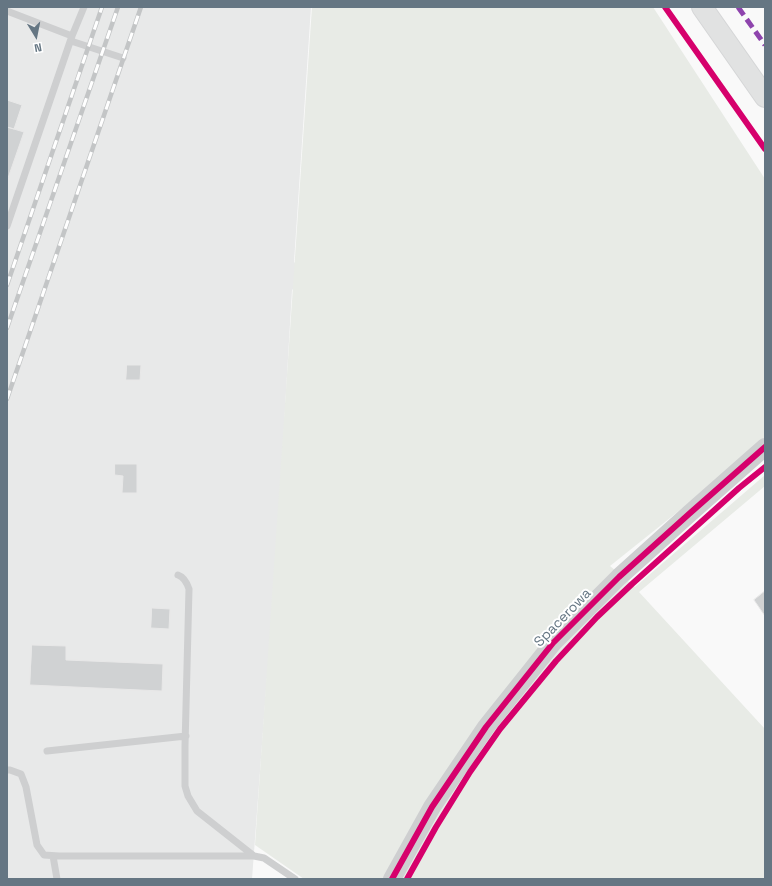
<!DOCTYPE html>
<html>
<head>
<meta charset="utf-8">
<style>
  body { margin:0 }
  #map { position:relative; width:772px; height:886px; overflow:hidden; background:#f9f9f9; font-family:"Space Grotesk",sans-serif }
  canvas { display:block }
  .frame { position:absolute; inset:0; border:8px solid #657683; pointer-events:none }
  .north { position:absolute; left:16px; top:16px; width:40px; height:40px; -webkit-text-stroke:3px #fff; paint-order:stroke; rotate:170deg; font-size:11px; font-weight:700; line-height:16px; text-align:center; color:#657683 }
  .north::after { content:''; display:block; margin:auto; width:14px; height:18px; background:#657683; clip-path:polygon(50% 0,100% 100%,50% 72%,0 100%) }
</style>
</head>
<body>
<div id="map">
<canvas width="772" height="886"></canvas>
<div class="frame"></div>
<div class="north">N</div>
</div>
<script>
const g = document.querySelector('canvas').getContext('2d');
g.lineJoin = 'round';
function paint(path, color) {
  g.fillStyle = color;
  g.fill(path, 'evenodd');
}
function trace(path, color, width, dash) {
  g.strokeStyle = color;
  g.lineWidth = width;
  g.lineCap = dash ? 'butt' : 'round';
  g.setLineDash(dash || []);
  g.stroke(path);
}
function write(font, color, halo, rows, align = 'center') {
  g.font = font + ' "Space Grotesk",sans-serif';
  g.lineWidth = 4;
  g.setLineDash([]);
  g.textBaseline = 'middle';
  g.strokeStyle = halo;
  g.fillStyle = color;
  for (const [text, x, y, turn = 0] of rows) {
    g.save();
    g.translate(x, y);
    g.rotate((+turn || 0) * Math.PI / 180);
    g.textAlign = isNaN(turn) ? turn : align;
    if (halo) g.strokeText(text, 0, 0);
    g.fillText(text, 0, 0);
    g.restore();
  }
}
paint(new Path2D(`
  M7,7H311L294,262L305,274L300,282L292,290L278,529L252,879H7Z`), '#e8e9e9');
paint(new Path2D(`
  M312,7H653L765,179V442L610,566L635,587L765,475V486L639,592L765,729V879H304L255,845Z`), '#e8ebe6');
const building = new Path2D(`
  M7,100L22,105L14,129L7,127Z
  M7,127L24,132L7,181Z
  M127,365H141L140,380H126Z
  M115,464H137V493H122L123,476L115,475Z
  M765,591V616L754,600Z
  M152,608L170,609L169,629L151,628Z
  M32,645L66,646V660L163,664L162,691L30,685Z`);
paint(building, '#d0d2d3');
trace(building, '#e8e8e8', 1);
const secondary = new Path2D(`
  M702,7L765,97`);
trace(secondary, '#d5d6d7', 22);
trace(new Path2D(`
  M7,11L72,36L7,226
  M72,36L84,7
  M71,41L123,58
  M178,575C184,577 187,583 189,589L185,746V786L188,796L197,811L254,856
  M47,751L186,736
  M7,770H10L21,774L26,787L37,845L44,855L59,856H254L264,858L295,879
  M53,856L57,879`), '#cecfd0', 7);
trace(new Path2D(`
  M392,879L432,807L486,727L553,643L619,577L689,514L765,447`), '#cecfd0', 18);
trace(secondary, '#e1e2e2', 20);
const rail = new Path2D(`
  M7,285L102,7
  M7,328L118,7
  M7,399L141,7`);
trace(rail, '#c3c5c6', 4.5);
trace(rail, '#fff', 3, [9]);
trace(new Path2D(`
  M738,7L765,45`), '#8e44ad', 5, [10, 5]);
trace(new Path2D(`
  M665,7L765,149
  M392,879L432,807L486,727L553,643L619,577L689,514L765,447
  M407,879L436,827L470,772L500,729L556,661L597,617L632,584L739,488L765,467`), '#d6006c', 6);
write('14px', '#657683', '#fff', [
  ["Spacerowa",563,618,-46]
]);
</script>
</body>
</html>
